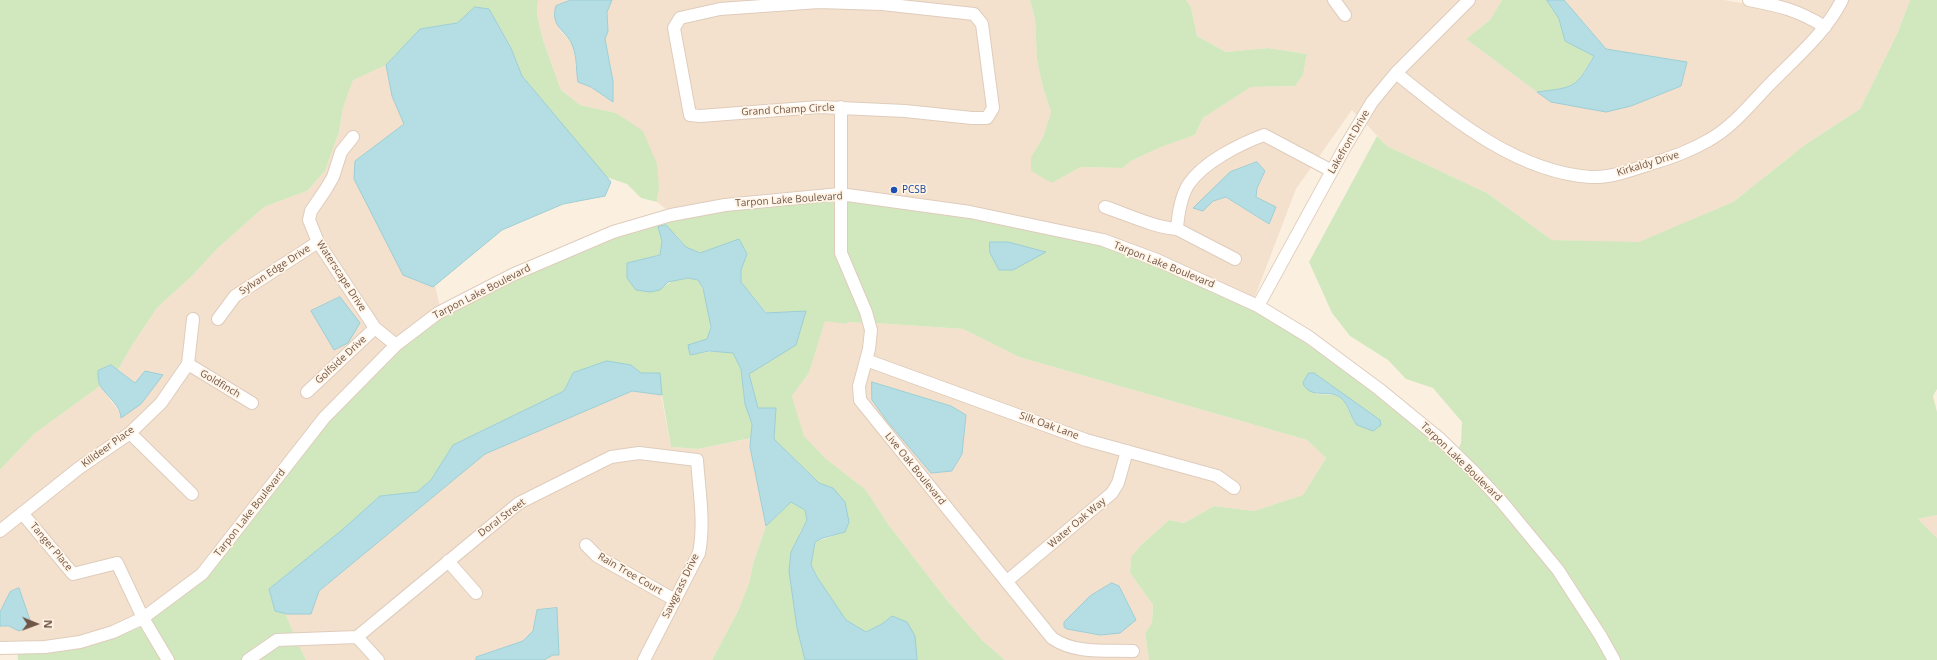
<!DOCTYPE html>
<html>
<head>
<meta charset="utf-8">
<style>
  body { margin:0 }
  #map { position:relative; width:1937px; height:660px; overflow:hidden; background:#fbf0e0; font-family:"Open Sans",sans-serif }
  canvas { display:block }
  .north { position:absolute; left:16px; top:604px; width:40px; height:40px; -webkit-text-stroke:3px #fff4e5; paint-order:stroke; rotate:91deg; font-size:11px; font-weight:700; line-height:16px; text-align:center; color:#715648 }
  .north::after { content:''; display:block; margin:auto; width:14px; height:18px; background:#715648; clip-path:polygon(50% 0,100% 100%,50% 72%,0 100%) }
</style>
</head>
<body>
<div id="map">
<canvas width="1937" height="660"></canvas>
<div class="north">N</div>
</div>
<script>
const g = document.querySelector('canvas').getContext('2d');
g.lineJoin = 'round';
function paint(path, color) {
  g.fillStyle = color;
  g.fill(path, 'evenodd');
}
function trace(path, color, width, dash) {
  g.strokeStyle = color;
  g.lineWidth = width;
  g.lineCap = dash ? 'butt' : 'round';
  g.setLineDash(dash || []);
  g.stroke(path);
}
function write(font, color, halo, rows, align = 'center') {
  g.font = font + ' "Open Sans",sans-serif';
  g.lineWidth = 3.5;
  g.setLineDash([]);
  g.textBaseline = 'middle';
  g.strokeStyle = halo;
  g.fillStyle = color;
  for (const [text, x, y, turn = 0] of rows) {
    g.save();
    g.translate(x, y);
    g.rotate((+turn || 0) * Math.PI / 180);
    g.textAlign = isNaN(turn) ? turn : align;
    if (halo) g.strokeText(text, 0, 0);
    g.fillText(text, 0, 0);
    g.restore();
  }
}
paint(new Path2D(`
  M538,0H571L556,6L559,29L573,45L578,82L591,87L613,102V81L605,39L608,31L607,12L612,0H794L680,14L678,12L674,15L685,116L836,112L835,191L668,211L657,202L659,188L616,113L580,105L561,90L543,40L537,15Z
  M882,0H1030L1035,19L1037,60L1043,88L1051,112L1043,137L1031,157L1052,183L1081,167L1123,168L1131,161L1161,147L1195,135L1203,118L1251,87L1295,86L1303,75L1307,54L1268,48L1226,52L1197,36L1191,7L1186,0H1463L1357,116L1352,110L1318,158L1268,132L1267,129H1263L1200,165L1173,211V224L1102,202L1099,210L1176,233L1236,265L1241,258L1182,226V216L1192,187L1207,171L1246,147L1264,139L1313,165L1296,189L1254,299L845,191L846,112L988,123L986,21ZM1257,162L1265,171L1257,188L1256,197L1276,207L1268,224L1226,197L1213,201L1230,172Z
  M1475,0H1502L1490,20L1466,39L1551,102L1631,106L1681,86L1687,62L1606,49L1564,0H1724L1781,10L1818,27L1744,105L1708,136L1678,151L1617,169L1592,173L1562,168L1511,148L1449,110L1403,72Z
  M1772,0H1836L1824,21Z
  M1847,0H1910L1897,34L1860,109L1806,144L1733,202L1639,243L1552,240L1487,193L1387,146L1364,122L1376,104L1397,79L1506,156L1592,181L1713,143Z
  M819,6L881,8L971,18L978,26L988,107L984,113L694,112L679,28L683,22L721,13Z
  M386,65L392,96L404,124L355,161L433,287L435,285L440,307L396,339L379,326L325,244L314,219L345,154L359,136L351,131L337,150L328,175L307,210L313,241L233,292L212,320L220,325L239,298L317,249L369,328L301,392L308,398L376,334L389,345L198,572L145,611L122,562L75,569L29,513L82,472L129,438L192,499L198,494L136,433L190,370L253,409L258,402L193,362L198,315H188L184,363L158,400L127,430L0,525V470L34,434L100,386L121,414L141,404L162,375L135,383L118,370L131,347L157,308L192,276L218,248L264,207L307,191L325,171L339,132L343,108L353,79Z
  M825,320L846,324L848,322L865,323L866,340L854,386L1048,640L1137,655V647L1073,644L1056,635L1013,582L1104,508L1130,457L1215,480L1234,494L1240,488L1228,478L1087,436L871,357L875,323L963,329L1019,357L1307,440L1326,458L1303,495L1254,511L1214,506L1184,523L1169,520L1141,545L1131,557L1130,573L1153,605L1152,623L1145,633L1149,660H1005L983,641L946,599L888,524L866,490L825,458L804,437L792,396L809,373ZM1122,592L1136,620L1120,632L1100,635L1085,633L1064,622L1090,596Z
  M869,365L1121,454L1114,481L1108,491L1007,575L868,405L864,392ZM873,382L951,406L966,415L962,454L953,471L931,473Z
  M632,391L661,395L671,447L698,449L751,438L750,447L766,526L753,564L749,583L738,611L712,660H649L703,555L702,456L640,449L558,478L355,633L294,634L285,613L310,614L319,591L485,454Z
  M640,457L692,463L696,525L694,552L673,594L600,553L586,540L579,545L595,560L669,602L639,660H544L553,655H559L557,608L537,610L533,631L523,641L476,657V660H384L363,638L447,567L476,599L483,594L454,561L521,507L613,462Z
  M1937,515V538L1918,519Z
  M21,519L69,577L115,568L137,616L111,629L79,637L45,643H0V626L11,627L30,620L19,588L10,592L0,612V537Z
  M354,641L372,660H306L298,643Z`), '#f3e1ce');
paint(new Path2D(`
  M0,0H538L537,15L543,40L561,90L580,105L616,113L643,131L657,164L659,188L657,202L641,198L627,184L606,177L593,162L522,76L511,47L489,9L475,7L457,23L420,29L386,65L353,80L343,108L339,132L325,171L307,191L264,207L218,248L192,276L157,308L131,347L118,370L111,365L98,371L100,386L34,434L0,470Z
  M1030,0H1186L1191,7L1197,36L1226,52L1268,48L1307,54L1303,75L1295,86L1251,87L1203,118L1195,135L1161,147L1131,161L1123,168L1081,167L1052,183L1031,171V157L1043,137L1051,112L1043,88L1037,60L1035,19Z
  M1502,0H1547L1559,19L1565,41L1594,55C1574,89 1576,87 1537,92L1466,39L1490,20Z
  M1910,0H1937V389L1933,396L1937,412V515L1918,519L1937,538V660H1619L1604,633L1458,450L1461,443L1462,422L1433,388L1406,379L1388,360L1350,336L1332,313L1309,262L1377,136L1387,146L1487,193L1552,240L1639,242L1733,202L1806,144L1860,109L1897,34Z
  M835,199L836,246L865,323L848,322L846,324L825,321L809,373L792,396L804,436L825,458L866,490L888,524L946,599L983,641L1005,660H917L892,616L882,624L866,632L846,620L817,577L811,565L815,542L845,532L833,488L819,483L774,439L776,408H758L748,373L774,357L767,313L741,282V270L747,254L739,240L700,253L686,247L676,235L658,227L662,241L660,255L627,263L660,290C671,279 683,277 698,280C706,292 714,323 708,337C705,344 695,350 689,355C704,353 718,349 733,353L741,369L745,404L752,424L751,438L698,449L671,447L662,395L631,365L573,373L564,391L453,445L431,480L417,492L380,496L342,530L269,589L275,611L285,613L294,634L274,636L241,660H174L150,620L165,607L328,420L401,346L440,317L514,279L615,236L672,219L726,209Z
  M845,199L969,216L1101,244L1155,263L1255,309L1306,340L1405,415L1469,474L1528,540L1572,599L1608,660H1149L1145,633L1152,623L1153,605L1130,573L1131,557L1141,545L1169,520L1184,523L1214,506L1254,511L1303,495L1326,458L1307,440L1019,357L963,329L875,323L845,253ZM1314,374L1379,420L1381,423L1354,422L1344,400L1336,395L1316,394Z
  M791,502L805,510L807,520L799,534L795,605L797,628L805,660H712L738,611L749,583L753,564L766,526Z
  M143,626L163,660H18L17,651L126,633Z
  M298,643L306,660H256L279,644Z`), '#d1e8bf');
const water = new Path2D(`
  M571,0H612L607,12L608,31L605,39L613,81V102L591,87L578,82C576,71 577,58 573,47C568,31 549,27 556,6Z
  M1547,0H1564L1606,49L1687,62L1681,86L1631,106L1606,112L1551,102L1537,92C1575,87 1575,89 1594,56L1565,41L1559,19Z
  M475,7L489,9L511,48L522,76L611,182L605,196L563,204L502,230L433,287L403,275L354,179L355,161L404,124L392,96L386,65L420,29L457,23Z
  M1257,162L1265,171L1257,188L1256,197L1276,207L1269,224L1226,197L1213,201L1203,211L1193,208L1230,172Z
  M666,225L686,247L700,253L739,239L747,254L741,270V282L766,313L806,311L796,345L749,374L758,408H776L774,439L819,483L833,488L845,502L849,522L845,532L823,538L815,542L811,565L817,577L846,620L866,632L882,624L892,616L907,622L915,636L917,660H805L797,628L789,571L791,552L807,520L805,510L791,502L766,526L750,447L752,424L745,404L741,369L733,353L709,351L690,355L688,345L707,339L711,327L703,288L698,280L688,278L668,282L660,290L650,292L636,290L627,278V263L660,255L662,241L658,227Z
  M990,242H1008L1046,252L1013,270H999L990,253Z
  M340,297L360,323L348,343L334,350L311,311Z
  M607,361L631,365L641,373H660L662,395L632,391L485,454L319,591L311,614H287L275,611L269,589L342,530L380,496L417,492L431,480L453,445L564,391L573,373Z
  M111,365L135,383L145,371L163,375L141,404L121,418C121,406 107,396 101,387C98,383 98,376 98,371Z
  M1309,373H1314L1380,420L1381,425L1373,431L1357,425C1349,416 1349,400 1336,395C1326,391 1308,398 1303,383Z
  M872,382L951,406L966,415L962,454L952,471L931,473L887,421L872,400Z
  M1112,583L1119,586L1136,620L1120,633L1100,635L1067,629L1064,627V622L1090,596Z
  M19,588L30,620L27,627L19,631L9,626H0V612L10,592Z
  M557,608L559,655H553L544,660H476V657L523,641L533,631L537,610Z`);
paint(water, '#b5dee4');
trace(water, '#9cced5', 1);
const minor = new Path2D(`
  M1334,0L1345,15
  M1749,0C1780,6 1798,10 1825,27
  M819,2L882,4L974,14L982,24L993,108L987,118H972L905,111L819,107L700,116L690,115L674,28L680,18L720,9Z
  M1396,73C1452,118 1516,172 1591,177C1611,178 1632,170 1650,164C1671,158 1690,151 1709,140C1731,128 1750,105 1767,87C1793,60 1825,34 1842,0
  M841,107V253L866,312L871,330L869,349L859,386L860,400L1052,638C1074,654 1107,650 1133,651
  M353,137L341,152L333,177L326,189L311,211L309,220L318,242L375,328L396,345
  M1105,207C1129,215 1153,227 1177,229C1178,215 1181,197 1188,185C1203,162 1240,144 1264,135L1332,171
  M1177,229L1235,259
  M1258,306L1345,147L1372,102L1396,73L1469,0
  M218,319L235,296L318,242
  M866,360L1086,440L1217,476L1234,488
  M188,364L252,403
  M307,392L375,328
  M130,433L192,494
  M22,513L73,574L117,563L143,618L168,660
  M0,531L79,468L130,433L161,403L188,364L193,319
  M586,545L597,556L675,600
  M448,561L476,593
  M1007,581L1112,493L1118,483L1127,451
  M357,637L519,503L611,457L639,453L697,460C699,490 705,523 699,553L644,660
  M0,648L45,647L80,642L113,632L143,618L202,574L324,418L396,345L438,313L512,275L613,232L671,215L725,205L840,194L970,212L1103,240L1157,260L1258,306L1309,337L1379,389L1440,439L1473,471L1502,502L1558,570L1600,635L1614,660
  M248,660L277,640L357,637L378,660`);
trace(minor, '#dfccbc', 14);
trace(minor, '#fff', 12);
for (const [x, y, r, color] of [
  [894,190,4,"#1a4fb4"]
]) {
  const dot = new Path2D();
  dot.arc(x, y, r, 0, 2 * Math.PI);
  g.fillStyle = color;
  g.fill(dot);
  trace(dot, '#fff4e5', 1.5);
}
write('10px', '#715648', '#fff4e5', [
  ["Grand Champ Circle",788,110,-3],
  ["Lakefront Drive",1349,142,-60],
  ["Kirkaldy Drive",1648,164,-17],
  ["Tarpon Lake Boulevard",789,200,-4],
  ["Tarpon Lake Boulevard",1164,265,22],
  ["Sylvan Edge Drive",275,270,-33],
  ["Waterscape Drive",341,276,57],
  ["Tarpon Lake Boulevard",482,292,-27],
  ["Golfside Drive",341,360,-43],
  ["Goldfinch",220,384,31],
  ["Silk Oak Lane",1049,426,20],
  ["Killdeer Place",108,447,-36],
  ["Tarpon Lake Boulevard",1461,462,44],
  ["Live Oak Boulevard",915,469,51],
  ["Tarpon Lake Boulevard",250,513,-52],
  ["Doral Street",502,518,-37],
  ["Water Oak Way",1077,523,-40],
  ["Tanger Place",51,547,50],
  ["Rain Tree Court",630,574,30],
  ["Sawgrass Drive",681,586,-64]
]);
write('10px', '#164399', '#fff4e5', [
  ["PCSB",902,190]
], 'left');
</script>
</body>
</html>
